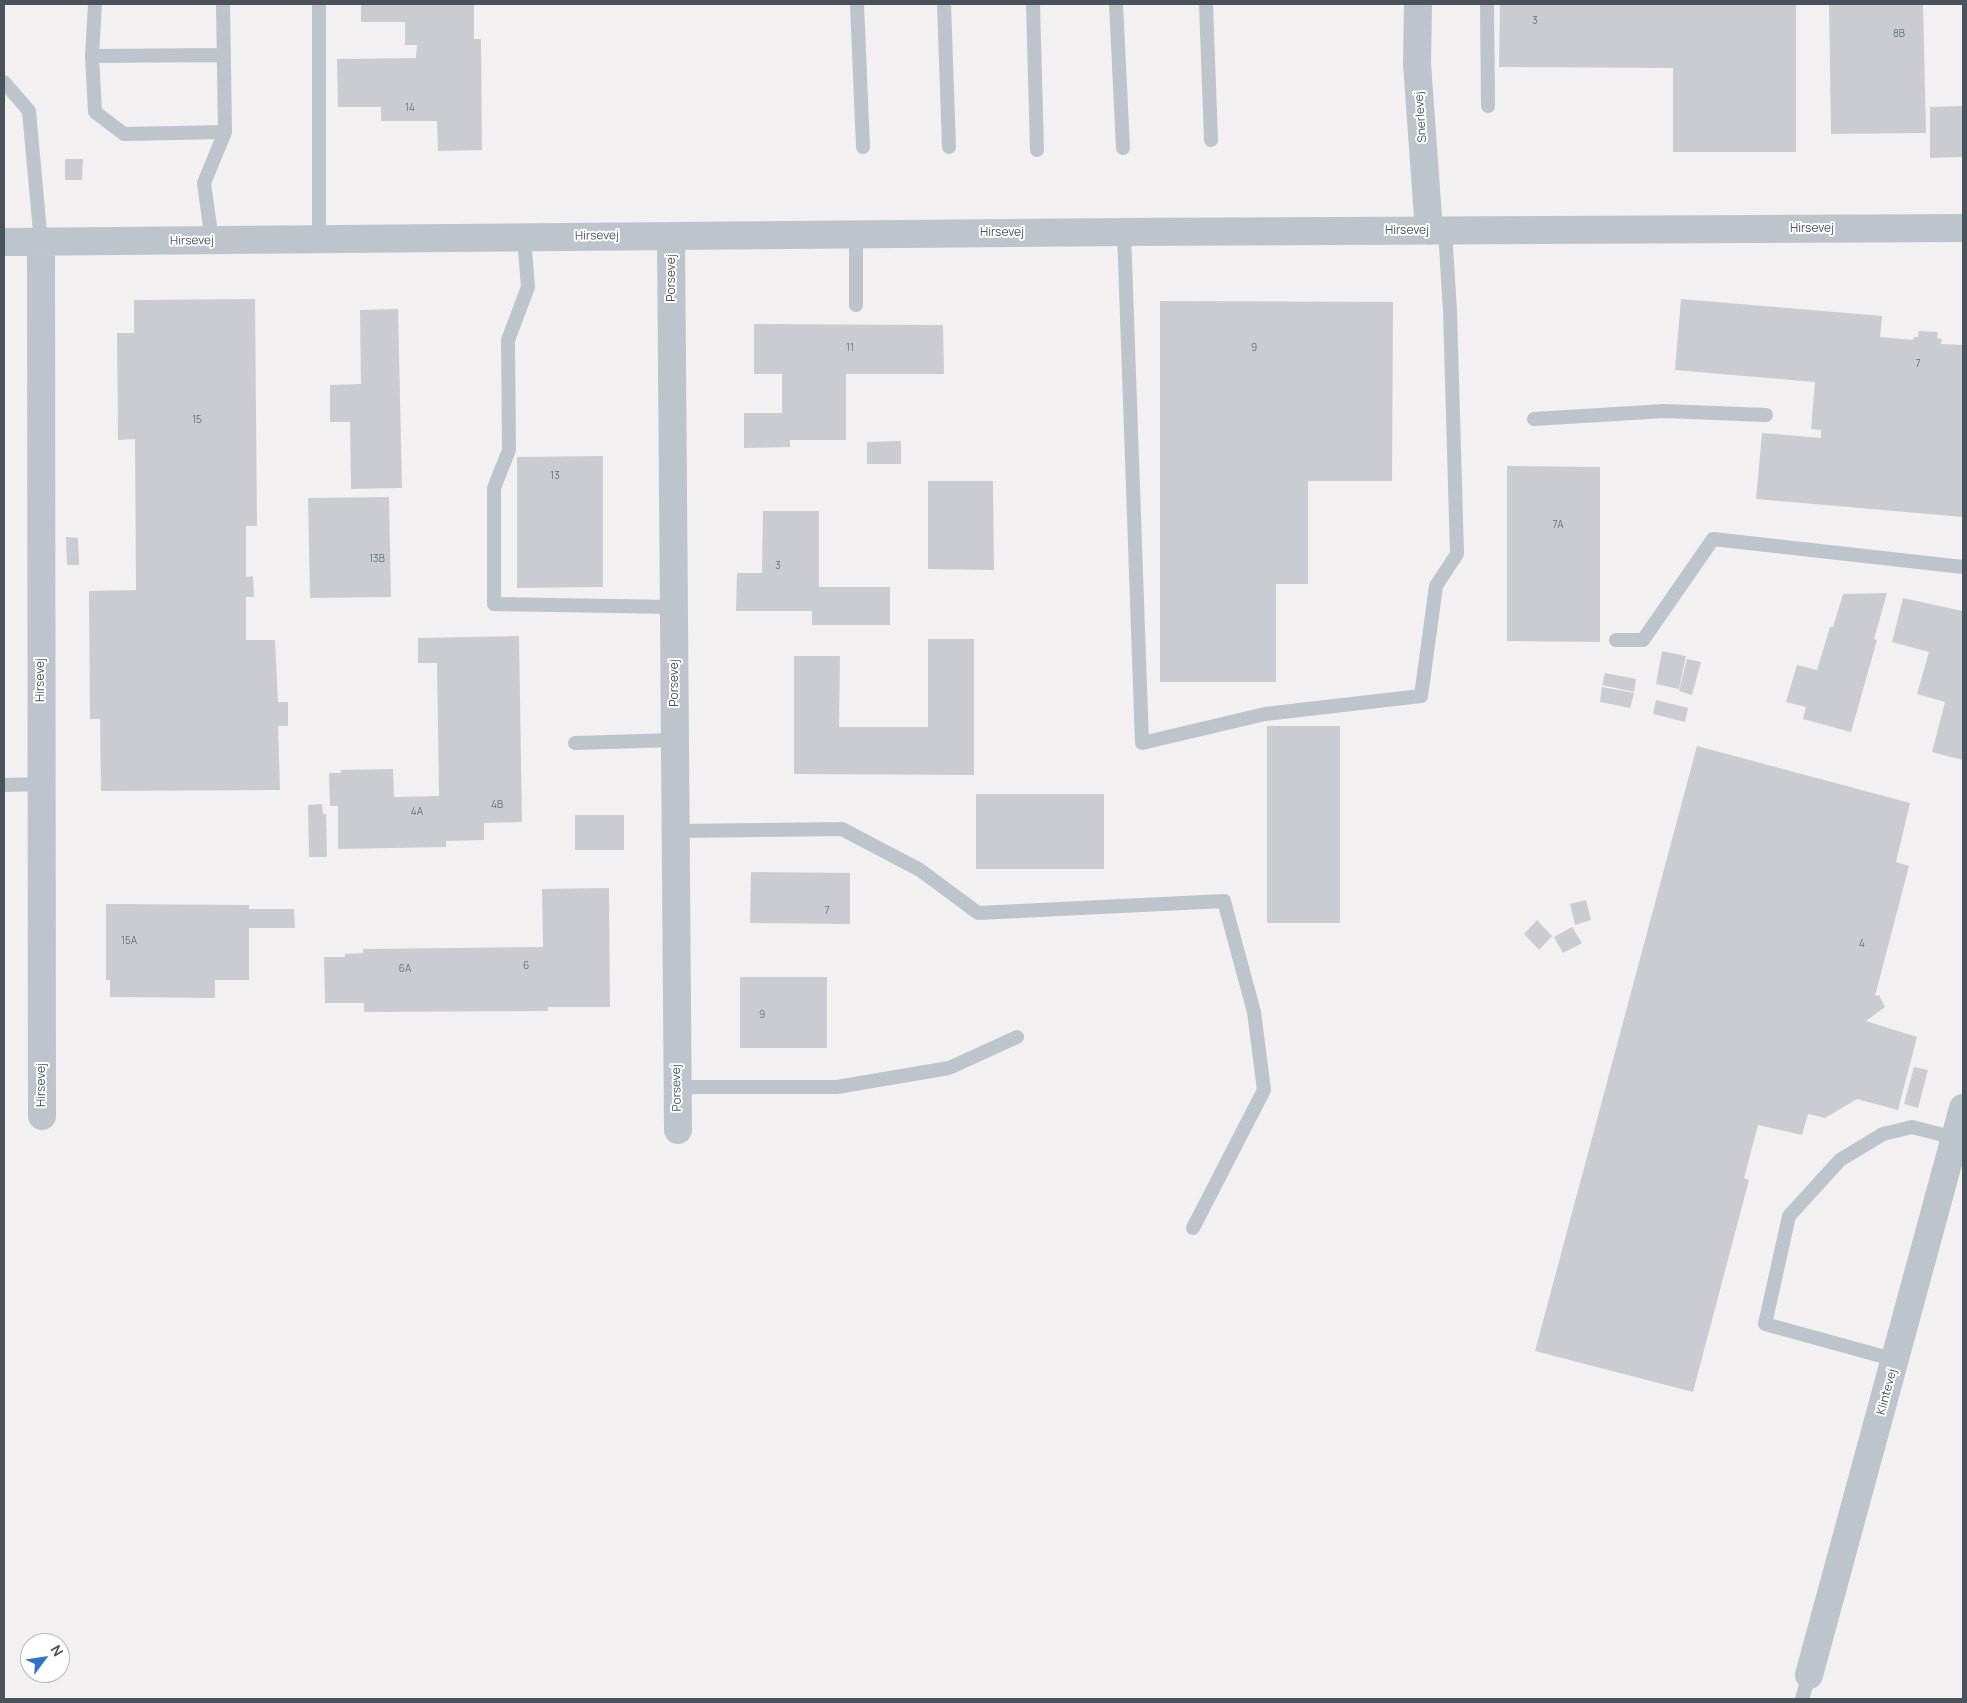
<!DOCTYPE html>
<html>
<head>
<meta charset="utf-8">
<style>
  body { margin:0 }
  #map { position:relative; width:1967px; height:1703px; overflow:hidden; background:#f2f0f0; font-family:Manrope,sans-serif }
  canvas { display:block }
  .frame { position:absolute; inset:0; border:5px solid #4a535b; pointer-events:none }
  .north { position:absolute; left:20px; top:1633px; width:50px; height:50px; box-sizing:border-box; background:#fff; border:1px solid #b7babd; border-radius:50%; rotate:59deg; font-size:14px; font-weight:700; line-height:20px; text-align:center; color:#4a535b }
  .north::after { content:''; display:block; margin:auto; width:18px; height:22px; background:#3073cc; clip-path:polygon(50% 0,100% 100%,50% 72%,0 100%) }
</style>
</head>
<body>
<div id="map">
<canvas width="1967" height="1703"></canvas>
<div class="frame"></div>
<div class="north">N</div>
</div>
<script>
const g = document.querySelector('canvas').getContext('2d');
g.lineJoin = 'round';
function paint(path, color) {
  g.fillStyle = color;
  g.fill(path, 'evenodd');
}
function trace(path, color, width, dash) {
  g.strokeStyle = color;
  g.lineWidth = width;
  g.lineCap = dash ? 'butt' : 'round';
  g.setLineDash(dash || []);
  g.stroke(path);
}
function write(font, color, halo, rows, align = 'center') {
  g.font = font + ' Manrope,sans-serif';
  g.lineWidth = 4;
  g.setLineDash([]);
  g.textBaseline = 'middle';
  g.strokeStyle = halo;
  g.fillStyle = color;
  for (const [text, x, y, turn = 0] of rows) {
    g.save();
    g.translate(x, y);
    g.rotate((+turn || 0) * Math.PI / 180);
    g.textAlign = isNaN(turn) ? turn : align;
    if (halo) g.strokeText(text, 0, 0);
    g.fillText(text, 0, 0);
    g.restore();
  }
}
paint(new Path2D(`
  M361,4H474V39H481L482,150L438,151L437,121H381V107H338L337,59L416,58L417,45H405V22H361Z
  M1500,4H1796V152H1673V68L1499,67Z
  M1829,4H1923L1926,133L1831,134Z
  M1963,106V157L1930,158V107Z
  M65,159H83L82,180H65Z
  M255,299L257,526H246V577L253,576L254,597H246V640H275L278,702H288V726H278L280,790L101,791L100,719H90L89,591L136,590L135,439L118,440L117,333H134V300Z
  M1681,299L1882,316L1880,337L1913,340L1914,337H1918L1919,331L1938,332L1937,338L1942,339L1941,344L1963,345V517L1756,499L1762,433L1821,438V430L1811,429L1815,382L1675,370Z
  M1160,301L1393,302L1392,481H1308V584H1276V682H1160Z
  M398,309L402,488L351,489L350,422H330V385L361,384L360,310Z
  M754,324L943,325L944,374H846V440H790V447L744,448V413H782V374H754Z
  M901,441V464H867V442Z
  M603,456V587L517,588V457Z
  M1507,466L1600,467V642L1507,641Z
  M928,481H993L994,570L928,569Z
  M389,497L391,597L310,598L308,498Z
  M763,511H819V587H890V625H812V611H736L737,573H762Z
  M66,537L78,538L79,565H67Z
  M1887,593L1874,639L1877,640L1851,732L1803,719L1806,707L1786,702L1797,665L1817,670L1830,627H1833L1843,594Z
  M1903,598L1963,611V760L1932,752L1945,702L1917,694L1929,652L1892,642Z
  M519,636L522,822L484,823V840L446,841V847L338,849V806H330L329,773H341V770L393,769L394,797L439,796L437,663H418V638Z
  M928,639H974V775L794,774V656H840L839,727H928Z
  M1662,651L1686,656L1679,689L1656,684Z
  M1687,659L1701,662L1692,695L1679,691Z
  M1605,673L1636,679L1634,692L1602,685Z
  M1602,687L1634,693L1630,708L1600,702Z
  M1656,700L1688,708L1685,722L1653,714Z
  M1267,726H1340V923H1267Z
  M1697,746L1910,803L1896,862L1909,866L1875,996L1879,995L1885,1007L1866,1021L1917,1037L1898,1110L1857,1099L1825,1118L1808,1114L1802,1135L1758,1125L1744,1178L1749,1180L1693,1392L1535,1351Z
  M976,794H1104V869H976Z
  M322,804L323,814H326L327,857H309L308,805Z
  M575,815H624V850H575Z
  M751,872L850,873V924L750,923Z
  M609,888L610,1007H548V1011L364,1012V1003H325L324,957H345V954L363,953V949L543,947L542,889Z
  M1586,900L1591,920L1575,925L1570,904Z
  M106,904L249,905V909H294L295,928H249V980H215V998L110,997V980H106Z
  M1537,920L1552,936L1539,950L1524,934Z
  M1572,927L1582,943L1563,953L1554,937Z
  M740,977H827V1048H740Z
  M1914,1067L1928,1070L1918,1108L1904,1104Z`), '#cbccd2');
trace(new Path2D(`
  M95,4L92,56L95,112L124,134L225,132
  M319,4V240
  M857,4L863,147
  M944,4L949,147
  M1033,4L1037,150
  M1116,4L1123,148
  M1206,4L1211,140
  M1487,4L1488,106
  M92,56L224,55
  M4,82L29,111L41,243
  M1124,232L1142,743L1265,714L1421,696L1436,586L1457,554L1450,311L1445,230
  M856,234V305
  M524,237L528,287L508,340L509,450L494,488V604L674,607
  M212,241L204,183L225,132L223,4
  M1534,419L1664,411L1766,415
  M1616,640H1643L1713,539L1963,567
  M575,743L675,740
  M4,785L41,784
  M676,831L842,829L920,870L978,913L1224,901L1254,1012L1264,1090L1193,1228
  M677,1087H837L949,1068L1017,1037
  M1896,1360L1765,1324L1789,1216L1840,1160L1883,1134L1912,1127L1955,1138
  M1802,1699L1809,1675`), '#bdc4cb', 14);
trace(new Path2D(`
  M1418,4L1417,64L1429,231
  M671,236L678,1130
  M4,242L1124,232L1963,228
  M41,243L42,1116
  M1809,1675L1963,1108`), '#bdc4cb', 28);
write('10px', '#6a7179', null, [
  ["3",1535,21],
  ["8B",1899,34],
  ["14",410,108],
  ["11",850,348],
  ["9",1254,348],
  ["7",1918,364],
  ["15",197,420],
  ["13",555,476],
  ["7A",1558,525],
  ["13B",377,559],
  ["3",778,566],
  ["4B",497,805],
  ["4A",417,812],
  ["7",827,911],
  ["15A",129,941],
  ["4",1862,944],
  ["6",526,966],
  ["6A",405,969],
  ["9",762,1015]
]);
write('12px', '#4a535b', '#fff', [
  ["Snerlevej",1421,117,-94],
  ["Hirsevej",1812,229],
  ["Hirsevej",1407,231],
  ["Hirsevej",1002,233],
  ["Hirsevej",597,236,-1],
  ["Hirsevej",192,241,-1],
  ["Porsevej",672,278,-90],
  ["Hirsevej",41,680,-90],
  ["Porsevej",675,683,-90],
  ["Hirsevej",42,1085,-90],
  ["Porsevej",677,1088,-91],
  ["Klintevej",1887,1392,-75]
]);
</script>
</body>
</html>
